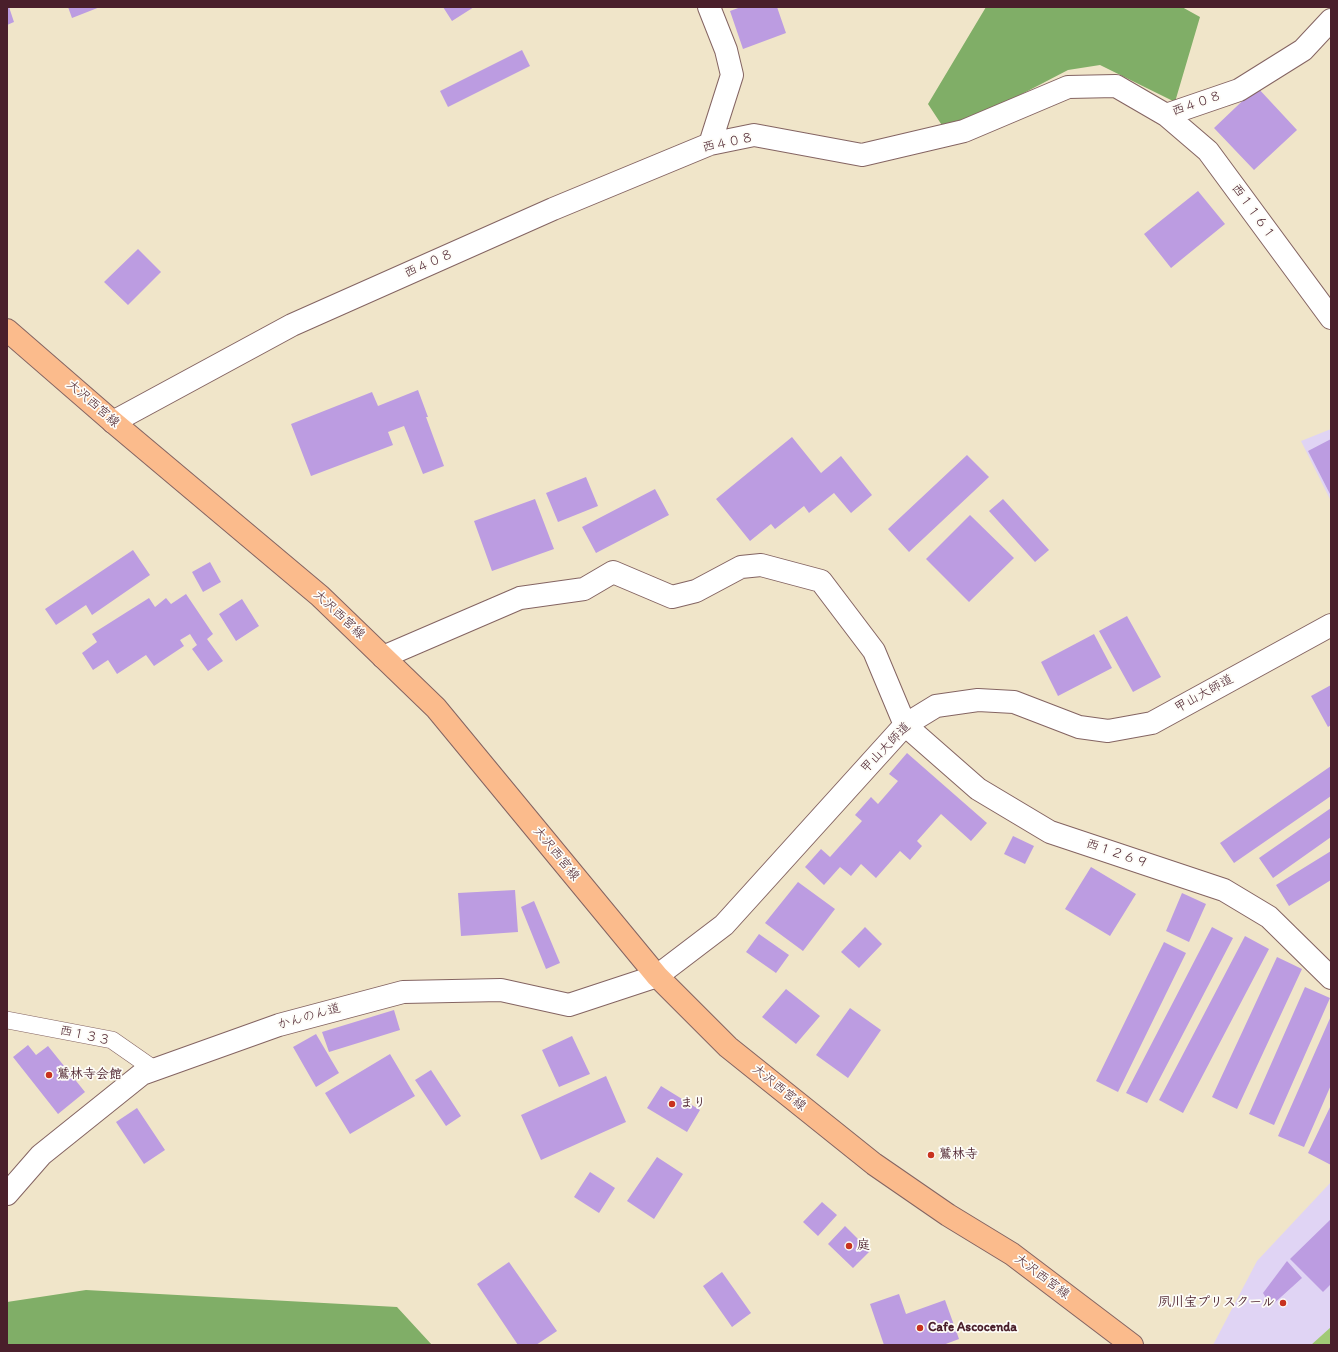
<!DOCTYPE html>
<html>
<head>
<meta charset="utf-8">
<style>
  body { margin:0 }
  #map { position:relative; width:1338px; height:1352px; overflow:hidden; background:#f0e5c9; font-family:Itim,sans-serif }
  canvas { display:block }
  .frame { position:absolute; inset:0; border:8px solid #4a1f2b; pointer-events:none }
</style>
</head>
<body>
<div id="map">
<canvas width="1338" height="1352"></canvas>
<div class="frame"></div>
</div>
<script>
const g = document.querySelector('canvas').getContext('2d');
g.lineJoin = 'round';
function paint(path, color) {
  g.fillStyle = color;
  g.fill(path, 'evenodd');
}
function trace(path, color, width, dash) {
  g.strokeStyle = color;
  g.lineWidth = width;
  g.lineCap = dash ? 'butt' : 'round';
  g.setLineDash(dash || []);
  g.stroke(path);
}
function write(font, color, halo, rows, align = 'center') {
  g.font = font + ' Itim,"Klee One",sans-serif';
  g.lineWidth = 3.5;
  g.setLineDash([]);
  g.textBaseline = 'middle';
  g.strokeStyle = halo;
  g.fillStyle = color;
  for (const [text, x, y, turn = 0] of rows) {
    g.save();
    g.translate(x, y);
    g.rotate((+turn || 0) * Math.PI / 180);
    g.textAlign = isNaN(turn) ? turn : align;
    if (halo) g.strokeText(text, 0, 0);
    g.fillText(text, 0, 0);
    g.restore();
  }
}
paint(new Path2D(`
  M1331,429V501L1301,441Z
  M1331,1182V1345H1213L1257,1261Z`), '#e0d4f4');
paint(new Path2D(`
  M1331,1327V1345H1311Z`), '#a1ca76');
paint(new Path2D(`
  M986,7H1182L1200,17L1175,102L1100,65L1068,70L947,133L928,104Z
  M86,1290L397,1307L432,1345H7V1302Z`), '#80ae67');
paint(new Path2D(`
  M7,7H9L14,22L7,25Z
  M68,7H100L72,18Z
  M443,7H474L452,21Z
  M741,7H777L786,33L743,49L730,11Z
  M522,50L530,66L448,107L440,91Z
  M1257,87L1297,130L1254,170L1214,128Z
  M1198,191L1225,224L1171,268L1144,234Z
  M138,249L161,272L128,305L104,282Z
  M418,390L428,417H426L444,466L423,474L404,426L388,432L393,445L311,476L291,424L372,392L378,406Z
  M792,437L821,473L841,456L872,495L851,513L834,493L809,513L804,506L775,529L771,524L750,541L716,499Z
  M1331,439V496L1308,451Z
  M967,455L989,477L909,552L888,529Z
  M586,477L598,506L558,522L546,493Z
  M655,489L669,515L596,553L582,527Z
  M535,499L554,549L492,571L474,521Z
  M1003,499L1049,550L1035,562L989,511Z
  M970,515L1014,558L969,602L926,559Z
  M133,550L150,575L92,615L86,605L56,625L45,609Z
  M210,562L221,582L203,592L192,572Z
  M186,594L213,634L207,639L223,661L208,671L192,649L197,645L190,634L180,640L184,646L154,666L146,655L117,674L108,660L93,670L82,653L97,642L92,634L149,598L155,607L166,598L171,604Z
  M242,599L259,626L236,641L219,614Z
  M1127,616L1161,677L1133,692L1099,631Z
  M1094,634L1112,668L1058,696L1041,662Z
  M1331,685V725L1328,727L1311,696Z
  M907,753L987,823L971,841L941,814L917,841L922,846L910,860L900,851L876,878L861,864L851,876L840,867L824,885L805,867L821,849L830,857L862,821L855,815L871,797L878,804L898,781L889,774Z
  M1331,766V796L1234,863L1220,843Z
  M1331,808V837L1273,878L1259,858Z
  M1013,836L1034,846L1025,864L1004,854Z
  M1331,851V880L1289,906L1276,885Z
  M1091,867L1136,894L1110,936L1065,909Z
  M798,882L835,909L803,951L765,923Z
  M515,890L518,932L461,936L458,893Z
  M1182,893L1206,904L1189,942L1166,931Z
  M534,901L560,963L546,969L521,907Z
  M865,927L882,944L859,968L841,952Z
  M1212,927L1233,938L1147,1103L1126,1093Z
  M759,934L789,955L776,973L746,952Z
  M1245,936L1269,949L1183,1113L1159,1100Z
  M1164,942L1186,953L1118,1092L1096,1081Z
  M1277,957L1302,969L1237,1109L1212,1097Z
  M1305,987L1330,998L1274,1125L1249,1114Z
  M786,989L820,1016L796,1044L762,1017Z
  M850,1008L881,1030L848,1078L816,1055Z
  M394,1010L400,1030L329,1052L322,1032Z
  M1331,1016V1085L1304,1147L1278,1136Z
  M316,1034L339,1073L316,1087L293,1047Z
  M572,1036L590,1074L559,1087L542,1050Z
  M28,1045L36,1055L48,1046L85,1092L58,1114L13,1057Z
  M390,1054L415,1096L350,1134L325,1093Z
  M431,1070L461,1116L446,1126L415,1080Z
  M606,1076L626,1122L541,1160L521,1115Z
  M661,1086L700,1110L687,1132L647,1108Z
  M1331,1105V1165L1308,1153Z
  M137,1108L165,1150L144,1164L116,1122Z
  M657,1157L683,1174L654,1219L627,1201Z
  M590,1172L615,1188L599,1213L574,1197Z
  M822,1202L837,1215L818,1236L803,1222Z
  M1331,1219V1284L1323,1292L1290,1259Z
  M845,1226L870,1251L853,1268L828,1244Z
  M1287,1261L1302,1278L1271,1306L1263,1293Z
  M509,1262L557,1331L536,1345H518L477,1284Z
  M722,1272L751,1313L732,1327L703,1286Z
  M899,1294L906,1314L945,1300L959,1339L943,1345H884L870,1304Z`), '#bc9ce1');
const service = new Path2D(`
  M7,1020L112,1040L155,1070`);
const minor = new Path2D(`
  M709,7L726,50L732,75L710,144
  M1166,115L1208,151L1331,318
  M113,422L292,325L553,209L710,144L754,135L862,155L964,131L1068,87L1116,86L1166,115L1239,90L1303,50L1331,20
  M383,657L520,598L584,589L613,572L672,597L696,591L741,567L761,565L821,581L874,651L905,725L978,789L1050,832L1224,890L1269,917L1331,978`);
const tertiary = new Path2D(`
  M7,1194L41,1155L142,1074L279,1025L403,992L501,990L569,1005L657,976L724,925L905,725L936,706L978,700L1014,702L1079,727L1108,731L1152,723L1331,625`);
const primary = new Path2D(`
  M7,330L113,422L320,596L436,708L657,976L728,1047L874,1164L948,1215L1012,1254L1132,1345`);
trace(service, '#846462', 18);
trace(minor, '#846462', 24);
trace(tertiary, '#846462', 24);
trace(primary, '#846462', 24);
trace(service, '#fff', 17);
trace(minor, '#fff', 22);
trace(tertiary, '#fff', 22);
trace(primary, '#fbbb8c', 22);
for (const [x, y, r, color] of [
  [49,1075,4,"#c8321e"],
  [672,1104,4,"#c8321e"],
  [931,1155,4,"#c8321e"],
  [849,1246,4,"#c8321e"],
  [1283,1303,4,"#c8321e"],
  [920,1328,4,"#c8321e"]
]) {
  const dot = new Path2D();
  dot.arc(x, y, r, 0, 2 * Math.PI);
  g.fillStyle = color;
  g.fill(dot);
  trace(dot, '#fdfcf7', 1.5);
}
write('13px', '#4a1f2b', '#fdfcf7', [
  ["西４０８",1197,104,-19],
  ["西４０８",728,143,-12],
  ["西１１６１",1253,212,54],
  ["西４０８",429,264,-24],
  ["大沢西宮線",93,404,41],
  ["大沢西宮線",339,615,43],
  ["甲山大師道",1204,694,-29],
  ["甲山大師道",886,748,-46],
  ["大沢西宮線",556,854,51],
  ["西１２６９",1117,854,19],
  ["かんのん道",309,1017,-16],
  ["西１３３",85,1036,12],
  ["大沢西宮線",779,1088,39],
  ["大沢西宮線",1042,1277,37]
]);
write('bold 13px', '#4a1f2b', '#fdfcf7', [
  ["鷲林寺会館",57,1075],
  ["まり",680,1104],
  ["鷲林寺",939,1155],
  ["庭",857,1246],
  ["夙川宝プリスクール",1275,1303,"right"],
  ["Cafe Ascocenda",928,1328]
], 'left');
</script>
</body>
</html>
